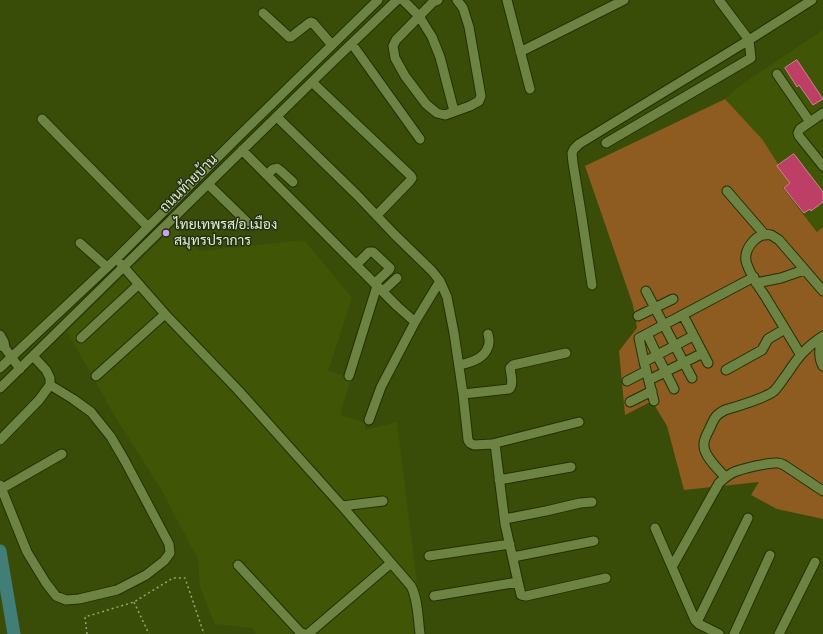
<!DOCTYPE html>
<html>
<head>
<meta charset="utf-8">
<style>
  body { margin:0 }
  canvas { display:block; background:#394d08 }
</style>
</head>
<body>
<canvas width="823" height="634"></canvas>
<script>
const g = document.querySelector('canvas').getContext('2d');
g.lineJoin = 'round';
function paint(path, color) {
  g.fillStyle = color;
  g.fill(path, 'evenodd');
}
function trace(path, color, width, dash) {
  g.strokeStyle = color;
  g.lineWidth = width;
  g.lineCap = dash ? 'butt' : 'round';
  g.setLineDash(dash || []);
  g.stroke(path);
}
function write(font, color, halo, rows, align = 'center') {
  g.font = font + ' "Archivo Narrow",Sarabun,sans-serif';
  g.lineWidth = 3;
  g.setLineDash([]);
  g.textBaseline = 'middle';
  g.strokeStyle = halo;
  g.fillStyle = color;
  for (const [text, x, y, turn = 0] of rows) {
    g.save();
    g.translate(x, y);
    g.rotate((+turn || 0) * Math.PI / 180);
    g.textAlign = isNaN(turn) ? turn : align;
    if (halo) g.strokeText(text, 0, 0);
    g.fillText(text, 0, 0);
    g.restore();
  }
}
paint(new Path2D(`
  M823,30V227L818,232L783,188L762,139L725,99L740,86Z
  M174,227L199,251L304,240L352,298L328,371L351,378L340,415L365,423V430L397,422L423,634H256L252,628L215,624L200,587L198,559L161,489L116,418L67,331Z`), '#405606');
paint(new Path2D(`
  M725,99L762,139L790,183L783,188L817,232L823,227V521V519L777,509L751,495L759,482L684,490L667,426L652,401L625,415L619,351L637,328L633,305L585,166Z`), '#8e5b20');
trace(new Path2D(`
  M0,551L14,634`), '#417e77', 13);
const building = new Path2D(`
  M797,60L823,99L813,105L799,85L797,87L785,68Z
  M794,154L823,192V202L811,211L810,209L804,213L784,188L790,183L777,166Z`);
paint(building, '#bd3f66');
trace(building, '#cd8393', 1);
const minor = new Path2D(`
  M403,0L419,16L432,37L440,57L454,111
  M438,0L433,2L396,40L393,46L395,58L405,76L426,104L437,113L445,115L470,106L479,101L481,96L469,27L463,8L457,0
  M507,0L530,89
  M263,13L289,37H291L309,23L311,22L313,23L332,45
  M352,44L420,139
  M520,52L624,0
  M777,74L810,122
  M312,82L411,176L412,178L410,181L377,215
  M823,113L800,129L798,133L799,136L823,166
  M277,117L357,195L394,234L432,271L440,281L447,297L454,333L463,394L468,440L470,443L474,445L492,444L579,422
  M42,119L148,227
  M606,143L751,58L749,40L719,0
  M242,150L397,306L415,322
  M267,175L273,169L277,168L281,171L293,182
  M208,184L251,226
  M727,191L765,235
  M80,243L107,267
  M356,265L369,252H373L390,268L389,270L375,283
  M756,283L781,278L804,270
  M592,285L582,218L573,163L572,153L574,149L579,144L749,40L812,0
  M383,291L397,278
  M646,291L692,378
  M165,314L238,390L342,506L411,586C418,599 418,619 420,634
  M683,315L708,363
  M638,316L673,299
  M647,334L657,355L674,389
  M0,335L4,342L5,348
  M81,338L139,284
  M821,338C820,347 818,358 823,366
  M0,345L5,348L20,369
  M800,354C789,335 777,316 765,296C758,286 749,273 746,261C744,249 757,231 771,235C773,236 776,238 779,240L823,291
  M644,362L693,336
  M459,365C470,363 484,359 488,347C490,343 489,338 488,334
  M0,368L116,259L236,139L378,0
  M726,370L762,350L768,339L785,329
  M96,376L165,314L121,264
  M349,376L377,286
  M649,380L703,353
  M627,381L646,371
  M0,388L324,70L397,0
  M463,394L509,389C514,385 511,375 510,368L513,365L566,353
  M654,401L644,362L639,338L754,277
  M630,402L652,391
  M369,420L381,387L415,322L440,281
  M0,440L39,400L50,385V378L46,370L33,356
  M495,444L505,524L521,595L526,596L606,578
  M725,477C719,470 704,456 704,446C703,440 707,434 710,428C714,419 715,415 725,410C738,406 764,399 774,391C779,386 783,379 787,374C798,357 806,347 823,336
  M499,480L571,467
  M0,485L27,552L46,583L56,596L66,600L79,599L117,590L146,575L164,561L170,553L169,544L125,461L111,437L91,412L73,399L50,385
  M1,489L62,454
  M342,506L383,501
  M505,519L546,511L580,503L592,502
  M655,528L695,620L699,624L719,634
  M429,556L510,544
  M513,557L594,541
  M238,565L300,632L304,634H308L391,563
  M672,567L719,483C723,479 727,476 732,473C740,469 769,462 778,463C780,463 782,464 784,465L823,491
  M434,596L518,582
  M697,622L748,518
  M734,634L770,555
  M779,634L815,562`);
trace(minor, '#223100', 11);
trace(new Path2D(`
  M134,602L149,634
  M87,634L85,617L134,602L173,578H185L204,634`), '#94a574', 1.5, [2, 3]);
trace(minor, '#6c8343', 9);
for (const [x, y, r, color] of [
  [166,233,4,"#c8a6ef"]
]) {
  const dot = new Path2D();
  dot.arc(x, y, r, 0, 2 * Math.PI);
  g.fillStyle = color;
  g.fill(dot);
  trace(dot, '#252f14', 1.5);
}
write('14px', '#e2f0cf', '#252f14', [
  ["ถนนท้ายบ้าน",189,184,-45]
]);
write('14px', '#e2f0cf', '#252f14', [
  ["ไทยเทพรส/อ.เมือง",174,225],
  ["สมุทรปราการ",174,241]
], 'left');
</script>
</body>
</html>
